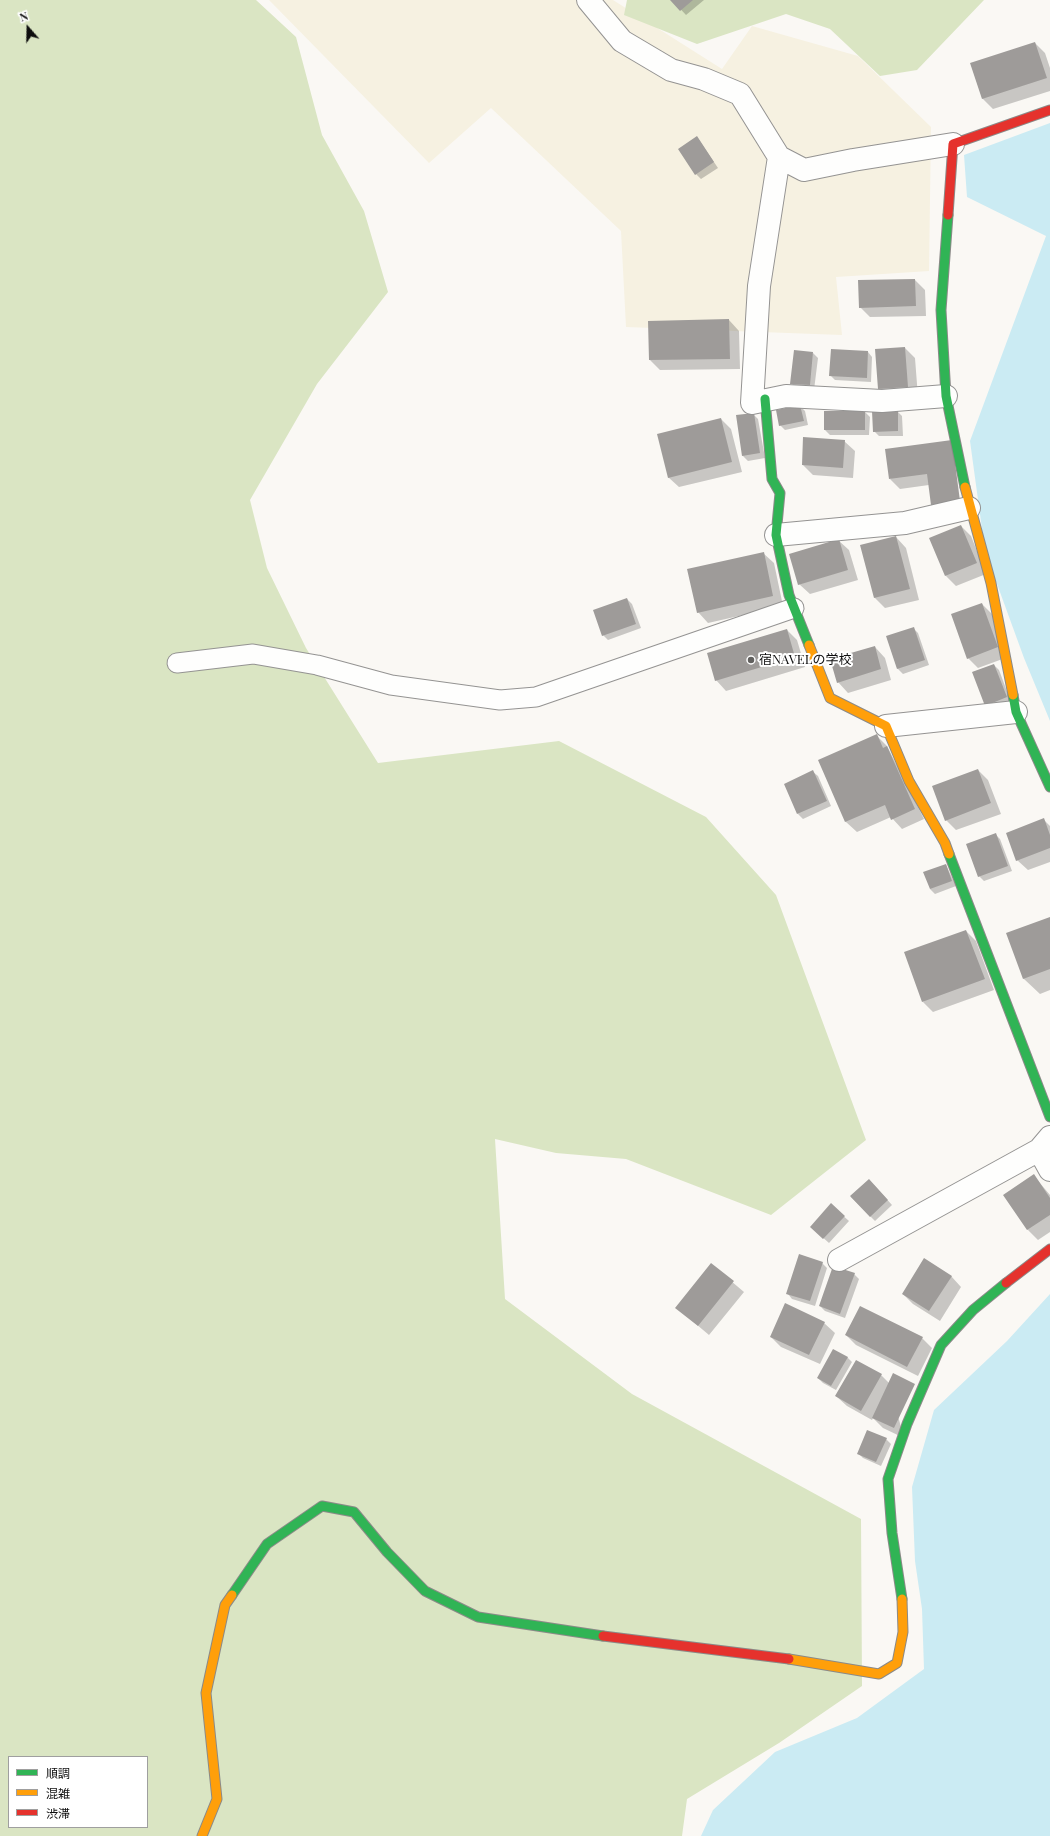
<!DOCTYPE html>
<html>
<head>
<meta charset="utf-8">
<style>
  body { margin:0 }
  #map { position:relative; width:1050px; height:1836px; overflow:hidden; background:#faf8f4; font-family:"Playfair Display","Noto Sans JP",serif }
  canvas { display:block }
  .legend { position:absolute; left:8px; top:1756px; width:140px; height:72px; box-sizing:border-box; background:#fff; border:1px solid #9f9f9f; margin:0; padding:5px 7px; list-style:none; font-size:12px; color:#0e0e0e }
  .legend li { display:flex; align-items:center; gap:8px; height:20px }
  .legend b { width:20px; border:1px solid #9f9f9f }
  .north { position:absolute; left:8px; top:8px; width:40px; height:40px; -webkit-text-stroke:3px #fff; paint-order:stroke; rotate:340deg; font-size:11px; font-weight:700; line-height:16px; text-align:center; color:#0e0e0e }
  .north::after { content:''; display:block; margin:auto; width:14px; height:18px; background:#0e0e0e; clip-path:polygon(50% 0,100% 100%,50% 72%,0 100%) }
</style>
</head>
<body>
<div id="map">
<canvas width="1050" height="1836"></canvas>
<ul class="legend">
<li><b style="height:5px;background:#30b455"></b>順調</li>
<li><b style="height:5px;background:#ff9f0a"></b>混雑</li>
<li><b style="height:5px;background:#e5322d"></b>渋滞</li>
</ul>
<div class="north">N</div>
</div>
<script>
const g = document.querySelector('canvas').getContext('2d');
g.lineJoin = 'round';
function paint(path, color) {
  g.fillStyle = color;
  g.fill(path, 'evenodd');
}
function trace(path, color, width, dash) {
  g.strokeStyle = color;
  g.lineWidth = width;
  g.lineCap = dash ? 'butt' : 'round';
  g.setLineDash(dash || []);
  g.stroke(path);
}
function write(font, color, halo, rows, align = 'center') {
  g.font = font + ' "Playfair Display","Noto Sans JP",serif';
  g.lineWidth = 4;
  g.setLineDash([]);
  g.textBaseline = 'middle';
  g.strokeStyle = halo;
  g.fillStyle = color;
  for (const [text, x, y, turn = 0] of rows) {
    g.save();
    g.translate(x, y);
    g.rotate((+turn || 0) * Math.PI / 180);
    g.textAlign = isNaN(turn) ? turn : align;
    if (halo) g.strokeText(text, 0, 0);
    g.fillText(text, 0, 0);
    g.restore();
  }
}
paint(new Path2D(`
  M269,0H613L722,69L752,26L858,56L931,127L929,271L836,277L842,335L626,327L621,231L491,108L429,163Z`), '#f6f1e1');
paint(new Path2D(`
  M0,0H256L296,37L322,135L364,211L388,292L317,384L250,500L267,568L306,648L378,763L559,741L706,817L776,895L866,1140L771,1215L626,1159L556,1153L495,1139L505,1299L632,1394L861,1519L862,1686L779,1743L687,1799L682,1836H0ZM9,1757H147V1827H9Z
  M627,0H984L917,70L880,76L830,29L786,14L697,44L624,15Z`), '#dae5c3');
paint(new Path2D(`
  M1050,123V721L1024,658L985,551L970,441L1046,236L967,197L964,155Z
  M1050,1294V1836H701L713,1810L775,1752L857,1718L924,1669L922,1609L915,1561L912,1487L934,1410L1007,1341Z`), '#cbebf3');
paint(new Path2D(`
  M672,0H704L686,15Z
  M1035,43L1045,53L1050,68V91L993,109L983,99L971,64Z
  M697,137L718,168L701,179L696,174Z
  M915,280L925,290L926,316L870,317L860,307Z
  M729,320L739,331L740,369L660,370L650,360L649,322Z
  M905,348L915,358L918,397L889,399L879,389Z
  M868,352L872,357L871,382L835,380L830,375Z
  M813,353L818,358L814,390L796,388L791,383Z
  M800,406L805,411L808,425L785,430L780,425Z
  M897,411L902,416L903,436H879L874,431Z
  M865,412L870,417L869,435H830L825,430Z
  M753,414L758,419L765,458L748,461L743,456Z
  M721,419L731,429L742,472L679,487L668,477Z
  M844,441L855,451L853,478L813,475L803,465Z
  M951,441L942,515L932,504L929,485L900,489L890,479Z
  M961,526L971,536L986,574L956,586L946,576Z
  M896,537L906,548L919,600L885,608L875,598L862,546Z
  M838,540L849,550L858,580L810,594L799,584Z
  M763,553L774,563L783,606L708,623L698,612Z
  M627,599L632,604L641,628L608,640L603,635Z
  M982,604L992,614L1008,657L978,668L968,658Z
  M913,628L918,633L929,665L903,674L898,669L887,637Z
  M787,630L797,640L805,667L726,691L716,680Z
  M875,647L885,658L891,680L848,693L838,682Z
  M994,665L999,670L1011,702L991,710L973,672Z
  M877,736L887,746L924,819L902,829L891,817L857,832L846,822L819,761Z
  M978,770L988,780L1001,814L956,830L946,820Z
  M813,772L818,776L831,806L803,819L798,814Z
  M1043,819L1050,826V862L1028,870L1017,860Z
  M995,834L1000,839L1012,871L984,881L979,876Z
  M946,865L956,886L935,894L930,889Z
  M1050,918V990L1040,994L1024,979L1007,934Z
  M966,931L976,941L994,990L933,1012L923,1002Z
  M1034,1176L1050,1195V1232L1038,1240L1028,1230L1004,1195Z
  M874,1185L892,1205L875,1221L851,1197Z
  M831,1205L849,1221L829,1243L811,1227Z
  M822,1263L827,1268L815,1306L792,1299L788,1294Z
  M711,1264L744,1292L709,1335L677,1308Z
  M854,1274L859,1279L845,1318L825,1311L820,1306Z
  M951,1276L961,1287L940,1321L913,1304L903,1294Z
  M824,1323L835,1333L820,1364L781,1347L771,1337Z
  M846,1335L922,1338L932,1348L918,1376L856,1345Z
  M847,1357L852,1362L836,1390L823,1383L818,1378Z
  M881,1375L889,1383L904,1438L883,1428L873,1418L872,1420L847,1406L836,1396Z
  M886,1439L891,1444L881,1466L863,1458L858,1453Z`), '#0003');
paint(new Path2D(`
  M670,0H693L680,11Z
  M1035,42L1047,78L982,99L970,63Z
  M697,136L714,162L695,175L678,149Z
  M915,279L916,306L859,308L858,280Z
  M729,319L730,359L649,360L648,321Z
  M905,347L908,387L878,389L875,349Z
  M831,349L868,351L867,378L829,376Z
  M794,350L813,352L810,385L790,384Z
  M800,405L804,421L779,426L776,410Z
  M898,410V431L873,432L872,411Z
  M824,411H865V430H824Z
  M754,413L760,453L742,456L736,415Z
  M721,418L732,462L668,478L657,434Z
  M803,437L845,440L843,468L802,465Z
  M952,440L960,501L931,505L927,474L889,479L885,449Z
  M961,525L977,563L945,576L929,538Z
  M896,536L910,589L874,598L860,545Z
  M839,539L848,570L798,585L789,554Z
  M764,552L773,596L697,613L687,569Z
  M627,598L636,624L602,636L593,610Z
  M982,603L998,647L967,659L951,614Z
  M914,627L925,660L897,669L886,636Z
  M787,629L795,657L715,681L707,653Z
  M875,646L881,669L837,683L830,659Z
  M994,664L1007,697L985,706L972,672Z
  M877,734L883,748L887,746L915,809L891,820L885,805L845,822L818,760Z
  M978,769L991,803L945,821L932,786Z
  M813,770L827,801L797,814L784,784Z
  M1044,818L1050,835V848L1016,861L1006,833Z
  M996,833L1008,866L978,877L966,844Z
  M946,864L952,881L930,889L923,872Z
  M1050,917V969L1023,979L1006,933Z
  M966,930L985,979L922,1002L904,952Z
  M1034,1174L1050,1198V1215L1027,1230L1003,1195Z
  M869,1179L888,1200L870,1217L850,1196Z
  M831,1203L845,1216L823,1239L810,1227Z
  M799,1254L823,1262L810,1301L786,1294Z
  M924,1258L952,1276L929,1311L902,1294Z
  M711,1263L734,1281L698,1326L675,1308Z
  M833,1266L855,1273L840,1314L819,1306Z
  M785,1303L825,1322L809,1355L770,1337Z
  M860,1306L923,1337L907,1367L845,1335Z
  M833,1349L848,1357L831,1386L817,1378Z
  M856,1360L882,1374L861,1411L835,1396Z
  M893,1373L915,1384L894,1428L872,1418Z
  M867,1430L887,1438L876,1462L857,1454Z`), '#9e9b99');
const lane = new Path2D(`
  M177,663L253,654L317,665L391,685L500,700L536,697L794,608`);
const street = new Path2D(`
  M588,0L622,41L671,70L704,79L740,94L779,157L804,170L853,160L953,144
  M779,157L759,286L752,403L786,396L882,401L946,396
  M776,535L905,523L969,508
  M886,726L1016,712
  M1039,1150L1050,1170
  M839,1260L1039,1150L1050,1137`);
const fast = new Path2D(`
  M948,215L941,310L946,396L965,487
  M765,399L772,479L780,493L776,535L789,595L809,645
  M1013,695L1016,712L1050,787
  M949,854L1050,1117
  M232,1595L267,1544L322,1506L354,1512L387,1552L425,1591L478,1617L603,1636
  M902,1599L892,1533L888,1479L907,1424L941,1345L973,1310L1006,1283`);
const slow = new Path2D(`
  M965,487L991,583L1013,695
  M809,645L830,698L886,726L909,781L945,843L949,854
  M789,1659L879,1674L897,1663L903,1632L902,1599
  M202,1836L217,1799L206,1693L225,1605L232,1595`);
const jam = new Path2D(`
  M948,215L953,144L1050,110
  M1006,1283L1050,1249
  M603,1636L789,1659`);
trace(lane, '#949392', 21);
trace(street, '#949392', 24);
trace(fast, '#8b8a88', 11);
trace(slow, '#8b8a88', 11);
trace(jam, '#8b8a88', 11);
trace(lane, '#fefefd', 19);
trace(street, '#fefefd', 22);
trace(fast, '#30b455', 9);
trace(slow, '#ff9f0a', 9);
trace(jam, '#e5322d', 9);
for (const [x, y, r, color] of [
  [751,660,4,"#61605e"]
]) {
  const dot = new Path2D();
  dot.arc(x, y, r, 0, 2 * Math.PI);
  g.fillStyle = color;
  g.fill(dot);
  trace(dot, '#fff', 1.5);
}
write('13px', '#0e0e0e', '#fff', [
  ["宿NAVELの学校",759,660]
], 'left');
</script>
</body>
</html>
